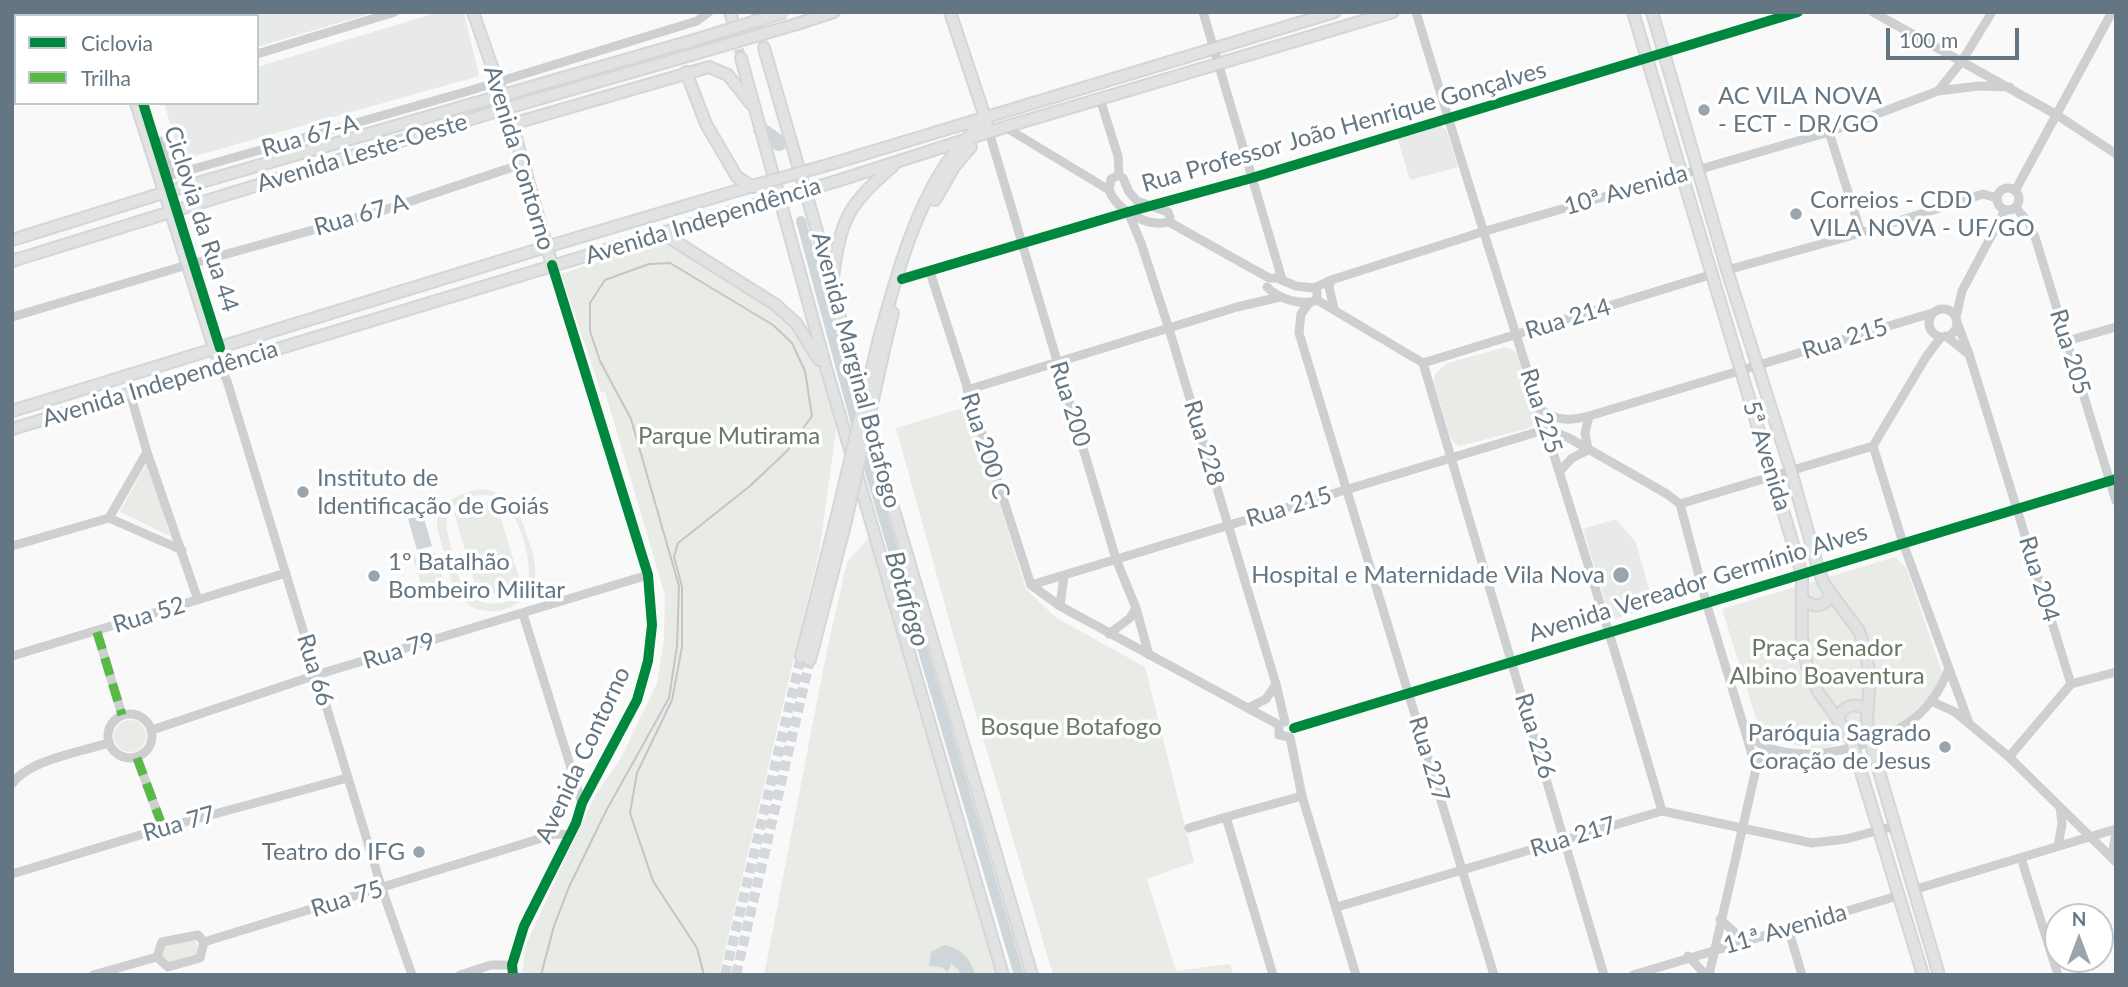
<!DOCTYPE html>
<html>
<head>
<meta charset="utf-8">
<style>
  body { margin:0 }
  #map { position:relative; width:2128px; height:987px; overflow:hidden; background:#f9f9f9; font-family:Lato,sans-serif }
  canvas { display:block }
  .frame { position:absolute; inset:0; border:14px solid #657683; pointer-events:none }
  .legend { position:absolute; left:14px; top:14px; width:245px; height:91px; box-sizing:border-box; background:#fff; border:2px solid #c1c8cd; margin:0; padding:9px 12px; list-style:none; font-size:21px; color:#657683 }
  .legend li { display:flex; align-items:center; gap:14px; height:35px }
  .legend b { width:35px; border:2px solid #c1c8cd }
  .north { position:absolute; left:2044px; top:903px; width:70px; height:70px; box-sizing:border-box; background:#fff; border:2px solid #c1c8cd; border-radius:50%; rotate:0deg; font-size:19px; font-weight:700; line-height:28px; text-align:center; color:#657683 }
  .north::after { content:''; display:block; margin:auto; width:24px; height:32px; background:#99a4ac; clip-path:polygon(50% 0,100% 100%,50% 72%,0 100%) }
  .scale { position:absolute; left:1886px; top:28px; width:133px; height:32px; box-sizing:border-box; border:4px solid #657683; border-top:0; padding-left:9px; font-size:21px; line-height:24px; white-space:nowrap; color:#657683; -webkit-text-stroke:5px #fff; paint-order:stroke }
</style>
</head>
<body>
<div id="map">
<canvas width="2128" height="987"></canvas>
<div class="frame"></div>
<ul class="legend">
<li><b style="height:9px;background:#00873e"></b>Ciclovia</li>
<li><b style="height:9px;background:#58b947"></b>Trilha</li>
</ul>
<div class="north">N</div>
<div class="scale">100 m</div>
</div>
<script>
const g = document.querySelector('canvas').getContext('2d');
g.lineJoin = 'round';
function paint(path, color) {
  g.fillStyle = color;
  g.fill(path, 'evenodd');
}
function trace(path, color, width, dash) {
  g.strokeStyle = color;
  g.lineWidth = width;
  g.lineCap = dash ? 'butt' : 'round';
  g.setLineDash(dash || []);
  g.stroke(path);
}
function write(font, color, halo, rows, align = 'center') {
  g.font = font + ' Lato,sans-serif';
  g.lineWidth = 7;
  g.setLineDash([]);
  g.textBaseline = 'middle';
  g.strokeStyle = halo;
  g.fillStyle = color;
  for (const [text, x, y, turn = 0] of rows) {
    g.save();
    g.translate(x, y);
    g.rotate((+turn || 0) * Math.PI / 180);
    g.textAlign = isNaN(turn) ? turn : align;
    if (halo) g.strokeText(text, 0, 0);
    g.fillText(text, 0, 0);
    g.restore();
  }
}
paint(new Path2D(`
  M134,12H376L257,47V16H135Z
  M439,12H464L479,76L181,160L164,103H257V67Z
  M1438,124L1446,129L1458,167L1410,180L1397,137Z
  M1616,519L1636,542L1654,607L1611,620L1583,529Z`), '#e8e9e9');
paint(new Path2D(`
  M667,239L772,309L796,323L827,371L836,430L820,548L719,975H522L525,947L560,870L596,794L621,758L657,683L664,640L665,595L605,392H601L561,274Z
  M1506,347L1518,353L1537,411L1535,424L1529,428L1460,446L1454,443L1450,436L1434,382L1435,374L1448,363Z
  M969,406L1026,589L1055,617L1145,667L1194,862L1147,879L1176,971L1230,964L1234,975H1053L963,670L896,428Z
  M148,461L170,536L120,512Z
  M485,489L509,497L516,504C522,524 538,558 535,577C529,614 475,624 456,592C451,583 449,570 447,560C444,549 437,535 437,524C437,500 467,490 485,489ZM479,495C486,495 494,495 500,499C518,511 536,567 526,587C521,597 510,602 500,603C458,610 454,559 447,530C443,510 461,499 479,495Z
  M495,500L521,584L479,598L454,513Z
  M875,531L952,775L1005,975H764L826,655L847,562Z
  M434,551L447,590L425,597L413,558Z
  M1895,557L1906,567L1943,675C1935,691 1919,711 1904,720C1891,729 1833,748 1817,748C1801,749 1774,738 1760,731L1722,609Z
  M114 736a16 16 0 1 1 32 0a16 16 0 1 1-32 0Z
  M193,938L198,945L197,954L170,963L161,957L164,945Z`), '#e8ebe6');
paint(new Path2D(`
  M423,515L432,546L417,550L408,519Z
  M945,945C963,950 970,958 975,975H961L958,969L951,964L948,972L941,967L929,966L931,952Z`), '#ced6d9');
trace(new Path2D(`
  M801,221L858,431
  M862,445L1019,975`), '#ced6d9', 10);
trace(new Path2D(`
  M761,130L779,143`), '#ced6d9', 16);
trace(new Path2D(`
  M756,12L764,48
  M732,20L741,58
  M725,975L801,657
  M736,975L810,660`), '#d4d8dc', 10, [10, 5]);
const major = new Path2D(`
  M109,12L110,16
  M473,12L512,124L552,265
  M730,12L732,18
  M950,12L987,123
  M1633,12L1802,574V638L1807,666L1818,692L1850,736L1923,975
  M1652,12L1727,270L1791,471L1818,568L1824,584L1859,631L1865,649L1870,676L1867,720L1870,741L1939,975
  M797,24L834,12
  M764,48L832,283L853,373L1032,975
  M741,58L827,371L1003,975
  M686,72L706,124L737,177L753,187
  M136,103L216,354
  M512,124L709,67L728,75L751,104
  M831,164L1335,12
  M837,181L1005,127L1393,12
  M935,200L954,167L971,147
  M662,233L776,305L796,323L819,360
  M12,240L163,193L701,38
  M12,261L507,108L708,50
  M833,277C841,218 848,205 893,166
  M879,338C896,279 911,219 944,167C956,149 972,134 985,117
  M886,341L893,313
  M12,411L546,247L756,185
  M12,429L751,206
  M1803,599C1814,609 1826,607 1831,593
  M801,657L837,515
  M810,660L846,521
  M1838,718C1844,705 1855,702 1867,710`);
trace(major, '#d5d6d7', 14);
trace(new Path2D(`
  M1203,12L1282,279
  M1416,12C1496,279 1585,543 1662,811
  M1873,12L2057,115L2116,154
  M257,54L395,12
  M1938,91L1962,61L1992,12
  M1100,99L1118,156L1119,175
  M1005,127L1109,190C1117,210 1147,228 1169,222L1269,278H1277L1296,286L1314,288
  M989,132L1116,559L1136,608L1149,655
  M1829,132L1861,233
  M148,143L162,141L172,175L465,92L697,21L709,12
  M1119,175L1123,178L1129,192L1137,201L1168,212L1170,218L1169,222
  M1997 199a11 11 0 1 1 22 0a11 11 0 1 1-22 0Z
  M1109,190L1111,179L1119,175
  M2015,191L2112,12
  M2015,207L2029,223L2035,237L2116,501
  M1128,212L1141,243L1169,329L1276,684L1285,722
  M198,262L381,211L522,164
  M1727,270L1861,233L1983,194L1997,198
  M930,272L1031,585L1060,606L1279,725
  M902,279L1128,212L1252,178L1798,12
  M1331,280L1329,287L1334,309
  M1267,287C1277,298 1303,307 1317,300V292L1314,288
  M1314,288L1331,280L1482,232L1829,132L1938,91L1979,86L2010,87
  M1317,300L1423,363
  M1309,303L1301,314L1299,333L1494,975
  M1929 323a14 14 0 1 1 28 0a14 14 0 1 1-28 0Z
  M12,317L187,265
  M1956,317L1962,291L2005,210
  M1957,322L1969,354L2071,684
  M1946,336L1967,353
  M2067,341L2116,327
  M1423,363L1604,975
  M1423,363L1713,274
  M219,365L227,381L382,889L412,975
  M967,390L1237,307L1280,297
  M130,393L147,452L198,600
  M1541,410C1558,421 1570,421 1589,416L1932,313
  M1547,429L1569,438L1667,494L1680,504
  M1873,446L1903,543L1969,723
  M1873,446L1926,357L1941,337
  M1560,471L1572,458L1588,450L1585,433L1589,416
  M1680,504L1706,602L1746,734C1753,739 1761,745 1769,748C1812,763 1871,747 1908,723C1927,710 1941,689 1949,668
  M1680,504L1873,446
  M109,518L147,452
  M12,546L109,518L182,550
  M1031,585L1547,429
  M1060,606L1064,576
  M523,614L582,803
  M97,632L122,715
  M1109,634L1130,618L1136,608
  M12,656L286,573
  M1931,701L1955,712L2009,757L2116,862
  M1248,708L1266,699L1276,684
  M108 736a22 22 0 1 1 44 0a22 22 0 1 1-44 0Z
  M1279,725V735L1290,737
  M1294,728L2116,479
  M152,730L316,675L648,575
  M1746,734L1756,769
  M1290,737L1302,796L1356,975
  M2009,757L2071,684L2116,672
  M137,758L163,828
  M12,784C28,760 81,752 108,743
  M1189,828L1226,817
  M2058,846L2062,824L2060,807
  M2021,858L2058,975
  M2112,858L2116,831
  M12,874L163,828L347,778
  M1913,890L2116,829
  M1337,907L1662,811L1812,843L1846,839L1895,826
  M1720,919L1744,941
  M1788,928L1802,975
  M204,942L555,834L570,835
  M1688,956L1706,975
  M157,957L168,967L200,958L204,942
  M157,957L162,942L198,935L204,942
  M93,975L157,957
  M460,975L491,965H512
  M513,975L512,965L524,926L576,823L582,803L637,700L648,661L652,625L648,575L552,265
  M1273,975L1226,817L1302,796
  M1633,975L1897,896
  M1709,975L1756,769L1769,748`), '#cecfd0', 9);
trace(major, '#e1e2e2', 10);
trace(new Path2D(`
  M541,975L554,926L569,887L606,811L669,698L677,646L679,586L631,419L600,361L590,331V303L605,280L649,264L670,263L773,325L792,343L805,371L812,416L787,451L750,486L678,543L674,557L682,587V647L672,700L637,773L630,813L653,881L697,948L704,975`), '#c3c5c6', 2);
const majorBridge = new Path2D(`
  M701,38L785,12
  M708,50L797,24
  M756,185L831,164
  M751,206L837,181
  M837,515L879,338
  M846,521L886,341`);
trace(majorBridge, '#d5d6d7', 14, []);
trace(majorBridge, '#e1e2e2', 10);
trace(new Path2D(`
  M97,632L122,715
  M137,758L163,828`), '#58b947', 9, [18, 9]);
trace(new Path2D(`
  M143,103L220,348
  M902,279L1128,212L1252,178L1798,12
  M1294,728L2116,479
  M513,975L512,965L524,926L576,823L582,803L637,700L648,661L652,625L648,575L552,265`), '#00873e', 10);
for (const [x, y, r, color] of [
  [1704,110,7,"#99a4ac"],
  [1796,214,7,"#99a4ac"],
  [303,492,7,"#99a4ac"],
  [1621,575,9,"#99a4ac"],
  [374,576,7,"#99a4ac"],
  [1945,747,7,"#99a4ac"],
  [419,852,7,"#99a4ac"]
]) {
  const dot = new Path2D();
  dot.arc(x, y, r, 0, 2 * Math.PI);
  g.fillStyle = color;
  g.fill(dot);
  trace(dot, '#fff', 2.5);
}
write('24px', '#657683', '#fff', [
  ["AC VILA NOVA",1718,96],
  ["- ECT - DR/GO",1718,124],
  ["Correios - CDD",1810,200],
  ["VILA NOVA - UF/GO",1810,228],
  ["Instituto de",317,478],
  ["Identificação de Goiás",317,506],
  ["1º Batalhão",388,562],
  ["Bombeiro Militar",388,590],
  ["Hospital e Maternidade Vila Nova",1605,575,"right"],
  ["Paróquia Sagrado",1931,733,"right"],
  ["Coração de Jesus",1931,761,"right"],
  ["Teatro do IFG",405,852,"right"]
], 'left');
write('24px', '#657683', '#fff', [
  ["Rua Professor João Henrique Gonçalves",1344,127,-16],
  ["Rua 67-A",310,136,-16],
  ["Avenida Leste-Oeste",362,153,-17],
  ["Avenida Contorno",519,158,73],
  ["10ª Avenida",1626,190,-16],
  ["Rua 67 A",361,215,-16],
  ["Ciclovia da Rua 44",201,219,72],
  ["Avenida Independência",703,221,-17],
  ["Rua 214",1568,319,-17],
  ["Rua 215",1845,339,-17],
  ["Rua 205",2070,352,73],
  ["Avenida Marginal Botafogo",856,370,75],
  ["Avenida Independência",160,384,-17],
  ["Rua 200",1070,404,73],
  ["Rua 225",1541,411,72],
  ["Rua 228",1204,443,73],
  ["Rua 200 C",985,446,72],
  ["5ª Avenida",1767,456,73],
  ["Rua 215",1289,507,-17],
  ["Rua 204",2039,579,73],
  ["Avenida Vereador Germínio Alves",1698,583,-17],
  ["Rua 52",149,615,-17],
  ["Rua 79",399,651,-17],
  ["Rua 66",315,670,73],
  ["Rua 226",1535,736,73],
  ["Avenida Contorno",583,755,-65],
  ["Rua 227",1429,759,73],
  ["Rua 77",179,824,-16],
  ["Rua 217",1573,837,-17],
  ["Rua 75",347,899,-17],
  ["11ª Avenida",1785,929,-16]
]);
write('24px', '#687a64', '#fff', [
  ["Parque Mutirama",729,436],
  ["Praça Senador",1827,648],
  ["Albino Boaventura",1827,676],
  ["Bosque Botafogo",1071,727]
]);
write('italic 26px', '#60757c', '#fff', [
  ["Botafogo",907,599,73]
]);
</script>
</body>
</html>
